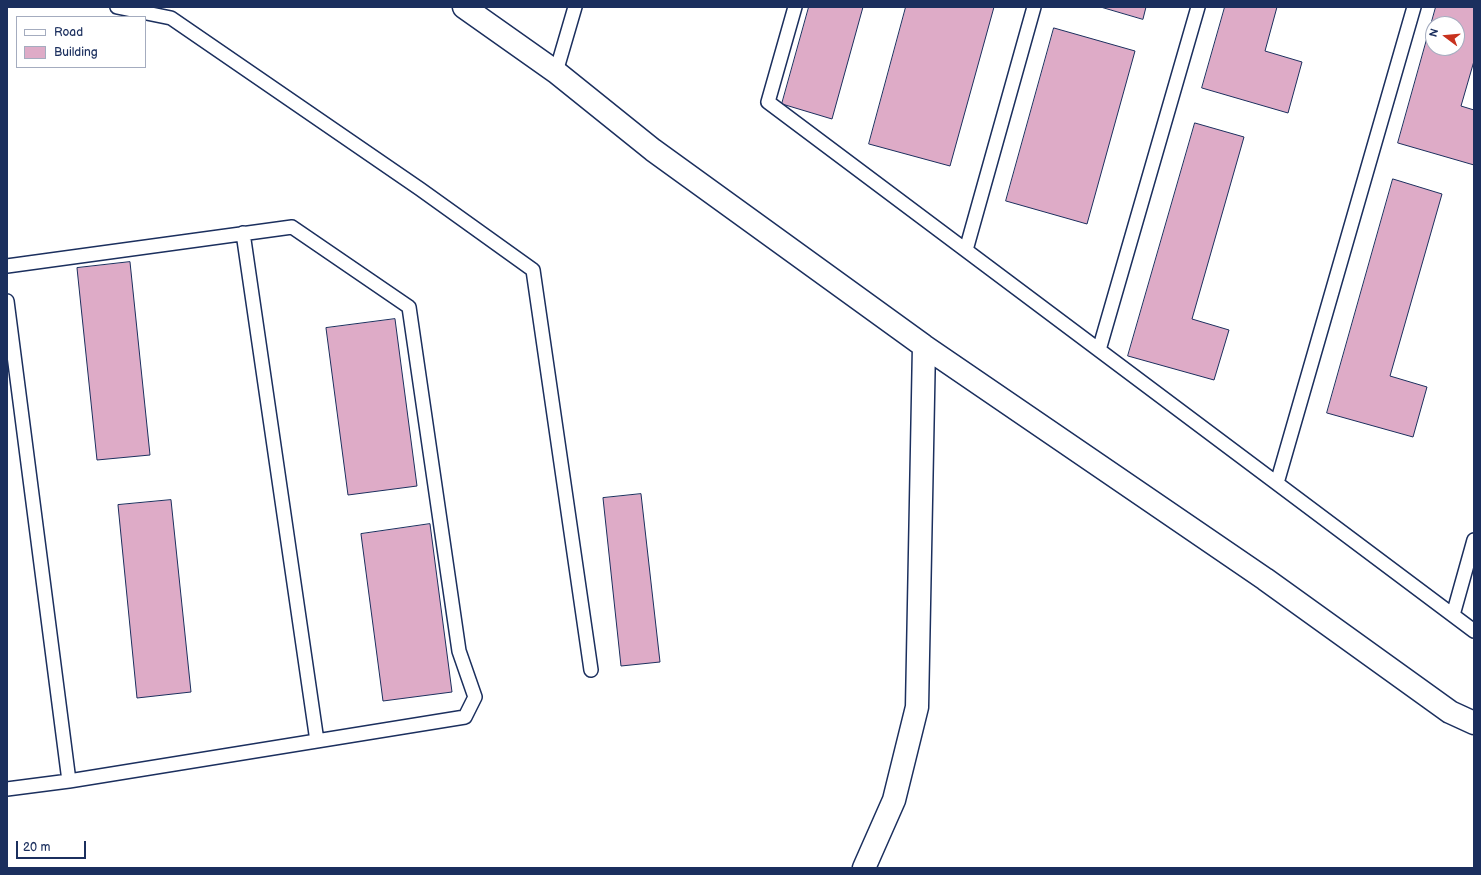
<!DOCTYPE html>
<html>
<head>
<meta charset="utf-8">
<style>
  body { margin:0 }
  #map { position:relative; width:1481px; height:875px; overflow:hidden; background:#fff; font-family:"Balsamiq Sans",sans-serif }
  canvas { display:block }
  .frame { position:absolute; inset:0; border:8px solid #1b2f5e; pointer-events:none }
  .legend { position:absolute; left:16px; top:16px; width:130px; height:52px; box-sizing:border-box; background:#fff; border:1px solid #a4acbf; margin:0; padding:5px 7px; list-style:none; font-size:12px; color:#1b2f5e }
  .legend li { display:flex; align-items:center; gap:8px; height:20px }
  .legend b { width:20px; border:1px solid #a4acbf }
  .north { position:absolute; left:1425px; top:16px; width:40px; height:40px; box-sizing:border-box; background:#fff; border:1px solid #a4acbf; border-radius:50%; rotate:286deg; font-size:11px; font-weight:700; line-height:16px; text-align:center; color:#1b2f5e }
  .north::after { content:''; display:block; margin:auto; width:14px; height:18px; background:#c8321e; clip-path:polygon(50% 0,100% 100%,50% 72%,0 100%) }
  .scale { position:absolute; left:16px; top:841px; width:70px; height:18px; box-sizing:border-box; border:2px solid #1b2f5e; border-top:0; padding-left:5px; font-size:12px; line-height:14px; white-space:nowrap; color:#1b2f5e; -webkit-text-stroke:3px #fff; paint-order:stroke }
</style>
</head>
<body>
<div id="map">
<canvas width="1481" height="875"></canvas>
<div class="frame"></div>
<ul class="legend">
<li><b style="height:5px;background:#fff"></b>Road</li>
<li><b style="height:11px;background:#deabc7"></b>Building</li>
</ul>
<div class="north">N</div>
<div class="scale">20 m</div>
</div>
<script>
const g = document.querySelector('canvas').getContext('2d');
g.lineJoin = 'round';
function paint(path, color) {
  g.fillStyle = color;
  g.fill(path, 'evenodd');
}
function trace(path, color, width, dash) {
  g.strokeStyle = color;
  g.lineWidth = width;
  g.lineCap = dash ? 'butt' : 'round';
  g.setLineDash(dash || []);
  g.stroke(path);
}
const building = new Path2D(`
  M809,7H863L832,119L782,104Z
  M906,7H994L950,166L869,144Z
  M1101,7H1146L1143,19Z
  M1225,7H1277L1265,51L1302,62L1288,113L1202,88Z
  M1436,7H1474V61L1461,106L1474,110V165L1398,143ZM1433,24H1457V48H1433Z
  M1054,28L1135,51L1087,224L1006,201Z
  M1195,123L1244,137L1192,319L1229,330L1214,380L1128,356Z
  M1393,179L1442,194L1390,376L1427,387L1413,437L1327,413Z
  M130,262L150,455L97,460L77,268Z
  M395,319L417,486L348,495L326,328Z
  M641,494L660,662L621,666L603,498Z
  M171,500L191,692L137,698L118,505Z
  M430,524L452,692L383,701L361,534Z`);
paint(building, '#deabc7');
trace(building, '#1b2f5e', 1);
const service = new Path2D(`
  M117,7L171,18L420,189L533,270L591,670
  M795,7L768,102L1474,631
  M556,72L575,7
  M243,233L317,741
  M966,250L1034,7
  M7,266L292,227L409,307L459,651L475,697L465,717L69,781L7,789
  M7,301L69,781
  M1099,350L1198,7
  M1277,483L1414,7
  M1453,615L1474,540`);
const minor = new Path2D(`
  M464,7L556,72L653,150L924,346L1265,579L1450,712L1474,723
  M864,868L894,800L917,707L924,346`);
trace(service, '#1b2f5e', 16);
trace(minor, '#1b2f5e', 25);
trace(service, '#fff', 13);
trace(minor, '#fff', 22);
</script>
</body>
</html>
